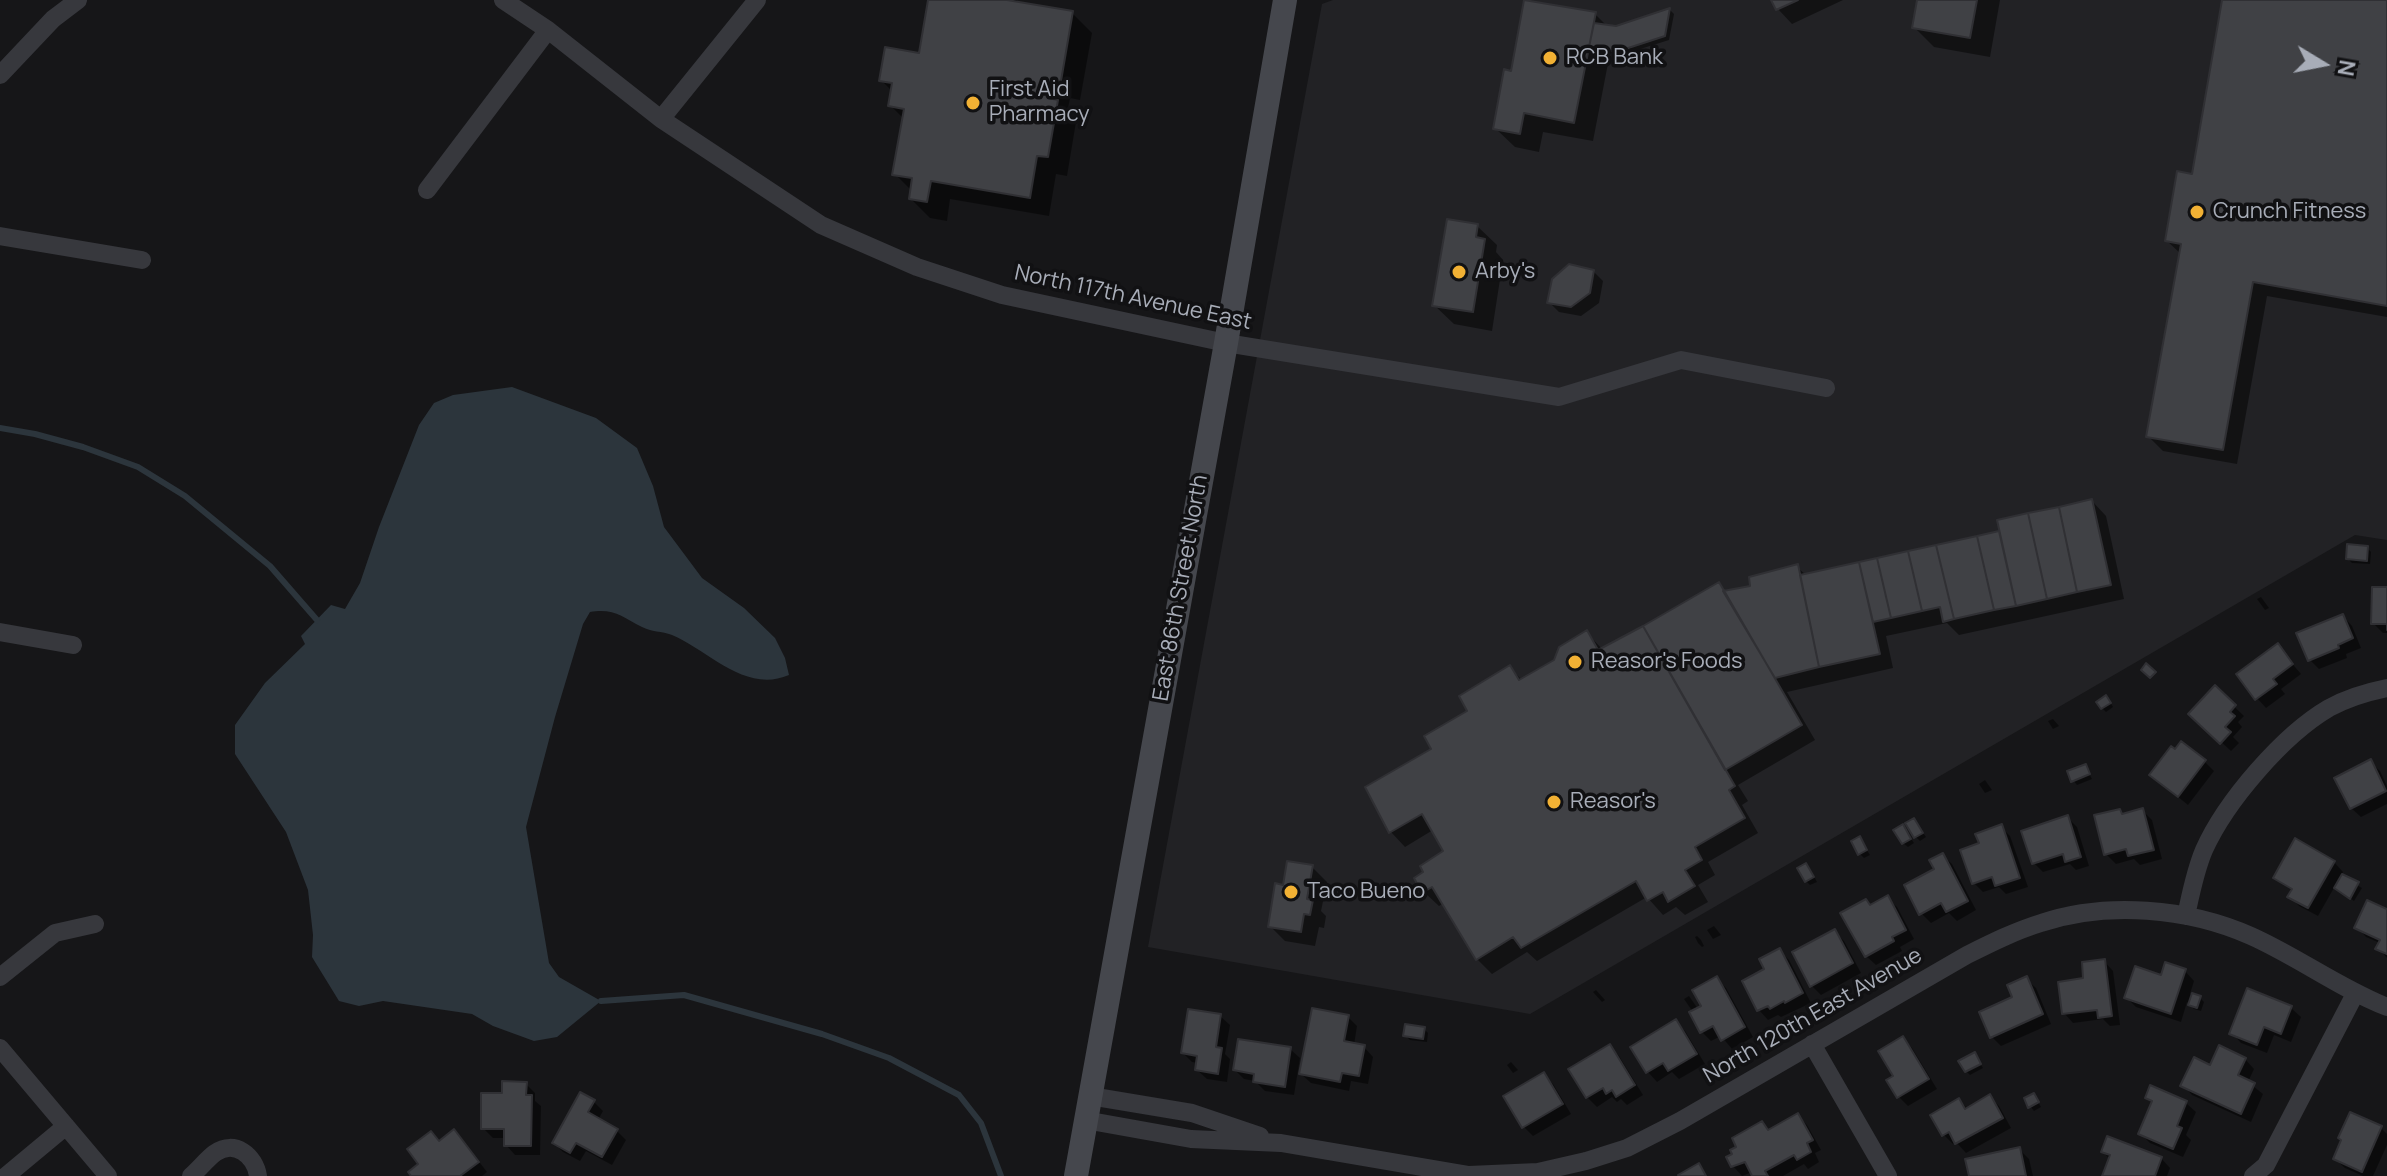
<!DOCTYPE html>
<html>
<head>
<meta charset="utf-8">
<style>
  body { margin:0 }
  #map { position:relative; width:2387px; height:1176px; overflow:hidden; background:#161618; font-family:Manrope,sans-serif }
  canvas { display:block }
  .north { position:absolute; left:2283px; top:24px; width:80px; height:80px; -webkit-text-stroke:6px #111113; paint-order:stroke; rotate:100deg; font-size:22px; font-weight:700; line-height:32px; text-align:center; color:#a8adb8 }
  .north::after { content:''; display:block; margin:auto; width:28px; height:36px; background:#a8adb8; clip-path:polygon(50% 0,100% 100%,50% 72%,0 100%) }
</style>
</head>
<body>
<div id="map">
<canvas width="2387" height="1176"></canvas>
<div class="north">N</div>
</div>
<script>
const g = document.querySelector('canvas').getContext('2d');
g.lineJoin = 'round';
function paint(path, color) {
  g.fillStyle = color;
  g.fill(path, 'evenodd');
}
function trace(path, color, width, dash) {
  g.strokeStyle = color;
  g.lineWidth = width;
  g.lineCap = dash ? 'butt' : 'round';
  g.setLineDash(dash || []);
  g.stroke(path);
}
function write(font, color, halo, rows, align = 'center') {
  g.font = font + ' Manrope,sans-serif';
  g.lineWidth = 7;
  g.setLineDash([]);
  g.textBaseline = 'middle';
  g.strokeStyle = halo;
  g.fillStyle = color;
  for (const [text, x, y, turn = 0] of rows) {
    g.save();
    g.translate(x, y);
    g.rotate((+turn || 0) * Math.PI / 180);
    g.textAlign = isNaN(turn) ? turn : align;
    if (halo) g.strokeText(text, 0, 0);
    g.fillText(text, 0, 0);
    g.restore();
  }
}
paint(new Path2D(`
  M1333,0H2387V540L2355,535L1530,1014L1148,947L1322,4Z`), '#222225');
paint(new Path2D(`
  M512,387L596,418L637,448L653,486L664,527L702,578L744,608L775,638L785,658L789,675C745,694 708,650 672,635C662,631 651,632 642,627C622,617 614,608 590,612L583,624L555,717L526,827L549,963L559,977L601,1001L557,1037L534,1041L493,1026L472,1014L383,1001L359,1006L339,1001L312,957L313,935L308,890L286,832L235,754V725L265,683L305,644L301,636L331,605L345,609L360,583L379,527L419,425L434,403L453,395Z`), '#2c353c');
paint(new Path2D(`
  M930,0H1017L1016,4L1072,13L1092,33L1080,100L1070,98L1067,113L1076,122L1067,176L1056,174L1049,216L950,199L947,221L930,218L911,199L912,191L895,174L904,119L890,105L893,92L881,80L921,55Z
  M1773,0H1843L1792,24L1778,9Z
  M1919,0H2000L1990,57L1934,47L1914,27Z
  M2224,0H2387V317L2267,296L2237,464L2163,451L2148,436L2181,254L2167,241L2193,176Z
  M1670,10L1674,14L1669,40L1621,55L1610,53L1593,141L1543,132L1539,152L1515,147L1495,128L1512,73L1595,14L1608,27L1616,28Z
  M1477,226L1497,245L1496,252L1503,260L1492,331L1454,324L1434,305Z
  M1593,271L1603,281L1599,303L1581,316L1559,312L1549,302Z
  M2092,501L2106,516L2124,599L1959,635L1947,623L1886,636L1893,668L1787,692L1815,740L1738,785L1748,801L1742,805L1758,833L1708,862L1715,875L1698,885L1708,902L1685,915L1676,907L1663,915L1647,897L1537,961L1527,952L1492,974L1477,959L1444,903L1439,906L1424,892L1445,852L1433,830L1405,847L1391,832L1368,788L1434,749L1510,668L1523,681L1556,661L1587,633L1603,650L1719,585L1726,592L1752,588L1797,567L1806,575L1936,547L2001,532Z
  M2367,548L2371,552L2370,564L2352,563L2348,559Z
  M2387,589V633H2383L2373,623Z
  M2261,597L2269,608L2265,610L2257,599Z
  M2343,616L2352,626L2361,648L2346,654L2347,658L2319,669L2310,660Z
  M2277,646L2301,674L2281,689L2285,694L2266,708L2257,698Z
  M2215,688L2244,716L2238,722L2242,727L2233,737L2239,743L2231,751L2191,714Z
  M2110,702L2113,707L2106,712L2102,708Z
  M2053,719L2059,726L2053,729L2048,721Z
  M2204,761L2214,771L2188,805L2151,775Z
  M2370,762L2380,771L2387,786V804L2361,817L2351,808Z
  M2085,766L2092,779L2077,785L2073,780Z
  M1985,780L1992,790L1985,793L1979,784Z
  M2142,810L2152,820L2162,859L2140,865L2134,859L2116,864L2106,854L2120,811L2124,815Z
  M2068,818L2077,827L2089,866L2076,870L2070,864L2043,872L2034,863Z
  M1914,820L1926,837L1920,841L1916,837Z
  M2001,827L2010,836L2028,887L2006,894L1999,887L1983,892L1974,883L1981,845Z
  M1906,831L1914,843L1908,847L1903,843Z
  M1859,838L1870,855L1864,858L1860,854Z
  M1942,855L1952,864L1976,910L1957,921L1949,913L1931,923L1921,913Z
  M2334,862L2343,872L2341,876L2362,888L2354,901L2335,886L2318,916L2299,906L2290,896L2293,891L2275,878Z
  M1312,867L1327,882L1321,911L1326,916L1324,928L1319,927L1315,946L1285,941L1270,926L1285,887Z
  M1810,869L1817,882L1810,885L1806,881Z
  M1887,898L1897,907L1914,939L1900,947L1902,951L1876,965L1866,956L1871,907Z
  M2387,911V958L2378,948L2380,943L2366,937L2357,927Z
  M1714,926L1721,935L1713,939L1707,930Z
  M1834,931L1844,941L1861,973L1821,995L1812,986Z
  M1697,936L1701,940L1704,946L1702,947L1698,943L1695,937Z
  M1779,950L1789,960L1811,1003L1781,1017L1778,1015L1768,1020L1759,1010L1744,982L1767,970Z
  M2104,961L2113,971L2120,1025L2110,1026L2103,1019L2073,1023L2064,1013L2086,980Z
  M2185,971L2194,981L2190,994L2200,998L2204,1002L2201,1011L2194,1009L2187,1002L2181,1022L2136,1007L2127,998L2162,977Z
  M1717,979L1726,988L1753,1037L1732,1049L1721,1036L1711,1041L1702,1032L1693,1012L1684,999L1689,996L1698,1009L1703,1006Z
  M2026,979L2036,988L2051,1024L2001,1046L1992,1037Z
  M1596,990L1605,1000L1602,1002L1593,992Z
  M2248,991L2291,1008L2301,1017L2291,1042L2274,1035L2267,1053L2241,1043L2232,1033Z
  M1220,1016L1230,1025L1225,1054L1230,1059L1227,1082L1207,1079L1197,1070L1198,1063L1192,1062L1183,1053Z
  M1348,1017L1357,1026L1354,1045L1364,1047L1373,1057L1368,1084L1351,1081L1349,1091L1311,1083L1301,1074Z
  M1676,1022L1685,1031L1705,1064L1679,1079L1672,1072L1657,1082L1648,1072L1633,1047Z
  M1424,1029L1428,1033L1427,1042L1410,1040L1405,1035Z
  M1903,1038L1912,1048L1937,1089L1908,1106L1899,1097L1889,1081L1896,1076Z
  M1610,1046L1619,1056L1643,1095L1627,1105L1621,1099L1617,1102L1612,1097L1597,1107L1587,1097L1571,1070Z
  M1290,1049L1300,1058L1294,1095L1265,1091L1255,1081L1244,1079L1235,1070Z
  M1974,1054L1983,1068L1970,1075L1966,1071Z
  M2245,1059L2254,1069L2248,1082L2263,1094L2251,1122L2192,1095L2183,1085L2211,1067Z
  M1511,1062L1518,1070L1513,1073L1507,1065Z
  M1544,1075L1553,1084L1571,1114L1533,1136L1524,1127Z
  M526,1084L535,1093V1101L541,1106L540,1155H515L506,1145V1138H493L483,1128L504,1095Z
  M2034,1095L2041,1107L2034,1111L2030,1106Z
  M1990,1097L1999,1106L2011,1128L1966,1153L1956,1142L1953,1144L1943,1134L1959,1100L1968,1109Z
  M2147,1098L2186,1103L2196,1112L2186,1135L2191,1140L2183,1157L2150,1143L2140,1133L2153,1104Z
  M593,1101L603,1111L598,1120L616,1130L626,1140L612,1165L586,1151L580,1161L563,1152L554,1143Z
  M1798,1116L1807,1125L1821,1150L1815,1153L1819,1162L1808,1169L1804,1164L1783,1176H1755L1752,1172L1742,1176L1733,1166L1739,1148L1762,1123L1770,1131Z
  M2381,1128L2387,1134V1145L2373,1176H2363L2345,1168L2335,1159Z
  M463,1141L487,1172L482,1176H414L440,1143Z
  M2019,1149L2029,1159L2033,1176H1971Z
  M2103,1152L2161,1158L2170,1168L2167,1176H2104L2110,1159Z`), '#0007');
trace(new Path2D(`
  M0,428L35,434L83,447L138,467L185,496L270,566L317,620
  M601,1001L684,995L822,1034L889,1058L959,1095L981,1123L1001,1176`), '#2c353c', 6);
const building = new Path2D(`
  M928,0H1007L1073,11L1061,81L1051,80L1048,98L1058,100L1048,157L1037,156L1030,198L931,181L927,202L909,199L912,178L892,175L904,109L888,106L892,83L879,81L885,47L919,53Z
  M1524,0L1596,12L1574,123L1524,113L1520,134L1493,129L1504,69L1511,71Z
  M1771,0H1798L1776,10Z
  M1917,0H1977L1970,38L1912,28Z
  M2222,0H2387V306L2253,282L2223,450L2146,437L2181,244L2165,241L2177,171L2192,174Z
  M1670,8L1665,36L1616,52L1589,47L1594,23L1616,26Z
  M1447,219L1478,224L1476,237L1485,239L1473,312L1432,306Z
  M1569,264L1594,270L1590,293L1571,307L1547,303L1552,279Z
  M2092,499L2111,585L2077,592L2059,507Z
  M2059,507L2077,592L2047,599L2028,513Z
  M2028,513L2047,599L2016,606L1997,520Z
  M1999,531L2016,606L1994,610L1977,536Z
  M1977,536L1994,610L1954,619L1936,545Z
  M2347,544L2368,546L2367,561L2346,559Z
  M1936,545L1954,619L1943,622L1940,607L1922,611L1908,551Z
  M1908,551L1922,611L1891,618L1877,558Z
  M1877,558L1891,618L1873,622L1859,562Z
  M1859,562L1880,654L1819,667L1800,575Z
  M1798,564L1819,667L1775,678L1723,591L1750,586L1749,577Z
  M1719,582L1802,725L1725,770L1643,626Z
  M2372,587H2387V630V624H2371Z
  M2343,614L2353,638L2338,645L2339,648L2308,661L2296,633Z
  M1643,626L1735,786L1729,790L1745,818L1695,847L1702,860L1685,870L1695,886L1668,902L1663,892L1647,901L1636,881L1521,948L1513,937L1476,960L1432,887L1422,893L1414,878L1423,872L1420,866L1443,851L1422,814L1389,833L1365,787L1431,749L1424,736L1467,711L1459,696L1510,665L1519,680L1554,660L1559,647L1587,630L1598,650Z
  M2278,643L2293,664L2273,679L2277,684L2255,700L2236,674Z
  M2146,663L2156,672L2150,678L2141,670Z
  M2215,685L2236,705L2230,712L2235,716L2225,727L2231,732L2220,744L2188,714Z
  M2106,695L2111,703L2101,709L2096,702Z
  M2181,741L2206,760L2178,797L2149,775L2171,746L2175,749Z
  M2371,759L2386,791L2350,809L2334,778Z
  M2086,764L2090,774L2071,782L2067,771Z
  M2143,808L2154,850L2128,856L2126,849L2104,855L2094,815L2120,809L2122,814Z
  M2068,815L2081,857L2065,862L2063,854L2032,864L2021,831Z
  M1914,818L1923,833L1914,838L1905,823Z
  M1903,824L1911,839L1902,844L1893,830Z
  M2002,824L2020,878L1995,886L1992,877L1972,884L1960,850L1979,843L1975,834Z
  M1860,836L1867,850L1858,855L1851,841Z
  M2295,838L2335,861L2308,908L2287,897L2292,889L2273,878Z
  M1943,853L1968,901L1946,912L1941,903L1919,915L1904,885L1934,869L1929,860Z
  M1287,861L1313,865L1307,899L1313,900L1310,915L1304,914L1301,932L1268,927L1275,883L1283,885Z
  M1806,863L1814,877L1805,882L1797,868Z
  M2342,874L2359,882L2350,899L2334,888Z
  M1888,895L1906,930L1892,937L1894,941L1865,957L1840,913L1866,899L1870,905Z
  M2367,900L2387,909V954L2375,949L2380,940L2354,928Z
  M1835,929L1853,963L1810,987L1792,952Z
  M1780,948L1803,993L1785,1003L1784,1001L1770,1009L1768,1006L1757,1011L1742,981L1764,969L1759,959Z
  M2105,959L2112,1016L2098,1018L2097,1010L2062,1014L2058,982L2083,978L2082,962Z
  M2165,962L2186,969L2171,1014L2124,998L2135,966L2161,975Z
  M1717,976L1745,1027L1721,1041L1713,1026L1700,1033L1689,1012L1701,1006L1692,990Z
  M2027,976L2043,1014L1990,1038L1979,1012L2012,997L2007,985Z
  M2247,988L2292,1006L2281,1034L2264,1027L2257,1045L2229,1034Z
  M2192,993L2201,996L2197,1008L2188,1005Z
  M1312,1008L1349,1015L1344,1041L1365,1045L1359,1076L1342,1073L1340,1082L1299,1074Z
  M1188,1009L1221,1014L1216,1047L1222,1048L1218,1074L1195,1070L1197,1056L1181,1053Z
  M1676,1019L1697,1054L1668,1071L1663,1063L1646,1073L1630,1047Z
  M1405,1024L1425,1027L1423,1039L1403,1036Z
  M1903,1036L1929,1079L1897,1098L1886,1080L1893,1076L1878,1051Z
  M1238,1039L1291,1047L1285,1087L1253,1082L1254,1074L1233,1070Z
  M1610,1044L1635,1085L1616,1097L1612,1090L1606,1094L1603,1088L1586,1098L1568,1069Z
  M2219,1045L2246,1058L2238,1075L2255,1083L2241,1114L2180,1086L2194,1057L2210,1065Z
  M1975,1052L1981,1064L1965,1072L1958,1061Z
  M1544,1072L1563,1104L1522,1128L1503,1096Z
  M502,1081L527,1082L526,1095H532L531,1146H504V1129H481V1093H502Z
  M2150,1085L2187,1101L2177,1126L2182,1128L2173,1149L2138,1134L2152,1101L2145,1098Z
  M580,1092L595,1100L588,1112L618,1129L602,1157L576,1143L570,1153L552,1143Z
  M2034,1093L2039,1102L2028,1108L2024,1098Z
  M1990,1094L2003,1118L1955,1144L1949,1132L1942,1136L1930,1115L1959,1098L1965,1109Z
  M2350,1112L2382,1126L2362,1172L2333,1159L2341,1140L2338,1138Z
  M1798,1113L1813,1140L1807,1143L1811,1152L1797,1160L1794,1155L1765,1171L1768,1176H1752L1745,1162L1731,1167L1726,1157L1732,1154L1730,1150L1736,1147L1732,1138L1762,1121L1768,1130Z
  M454,1129L479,1162L460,1176H411L408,1172L418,1164L407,1149L431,1131L439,1141Z
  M2107,1136L2162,1157L2155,1176H2102L2110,1155L2101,1152Z
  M2020,1147L2026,1176H1969L1965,1159Z
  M1699,1163L1706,1176H1679L1678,1175Z`);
paint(building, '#404145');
trace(building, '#303034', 2);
trace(new Path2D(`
  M503,0L548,30L661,119L821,225L917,267L1002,295L1226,343L1559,397L1681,360L1826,388
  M0,75L53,19L78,0
  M661,119L757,0
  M427,190L548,30
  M0,236L142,260
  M0,632L73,645
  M2186,916C2191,893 2195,871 2204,850C2226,801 2283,735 2329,708C2347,698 2367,692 2387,688
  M0,977L55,933L95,924
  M1812,1044L1888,1176
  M0,1048L108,1176
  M1090,1096L1192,1113L1260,1136
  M1085,1120L1191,1139L1281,1143L1469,1175L1538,1172L1586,1161L1627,1148L1680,1121L1967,955C1991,943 2015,931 2041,923C2107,901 2188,908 2251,936C2298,957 2339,988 2387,1007
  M6,1176L66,1126
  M191,1176C199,1169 207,1159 215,1153C235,1139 255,1156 258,1176
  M2253,1176L2266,1165L2355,994`), '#37383d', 18);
trace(new Path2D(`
  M1076,1176L1226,343L1285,0`), '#45474d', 24);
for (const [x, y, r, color] of [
  [1550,58,8,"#f2b134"],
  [973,103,8,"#f2b134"],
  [2197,212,8,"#f2b134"],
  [1459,272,8,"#f2b134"],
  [1575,662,8,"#f2b134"],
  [1554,802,8,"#f2b134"],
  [1291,892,8,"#f2b134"]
]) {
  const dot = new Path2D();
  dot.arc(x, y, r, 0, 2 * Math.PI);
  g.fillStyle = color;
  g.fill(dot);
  trace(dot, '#111113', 3);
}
write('22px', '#a8adb8', '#111113', [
  ["RCB Bank",1566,58],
  ["First Aid",989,90],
  ["Pharmacy",989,115],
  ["Crunch Fitness",2213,212],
  ["Arby's",1475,272],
  ["Reasor's Foods",1591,662],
  ["Reasor's",1570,802],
  ["Taco Bueno",1307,892]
], 'left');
write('22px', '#a8adb8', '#111113', [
  ["North 117th Avenue East",1133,298,12],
  ["East 86th Street North",1181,588,-80],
  ["North 120th East Avenue",1813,1016,-30]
]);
</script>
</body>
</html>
